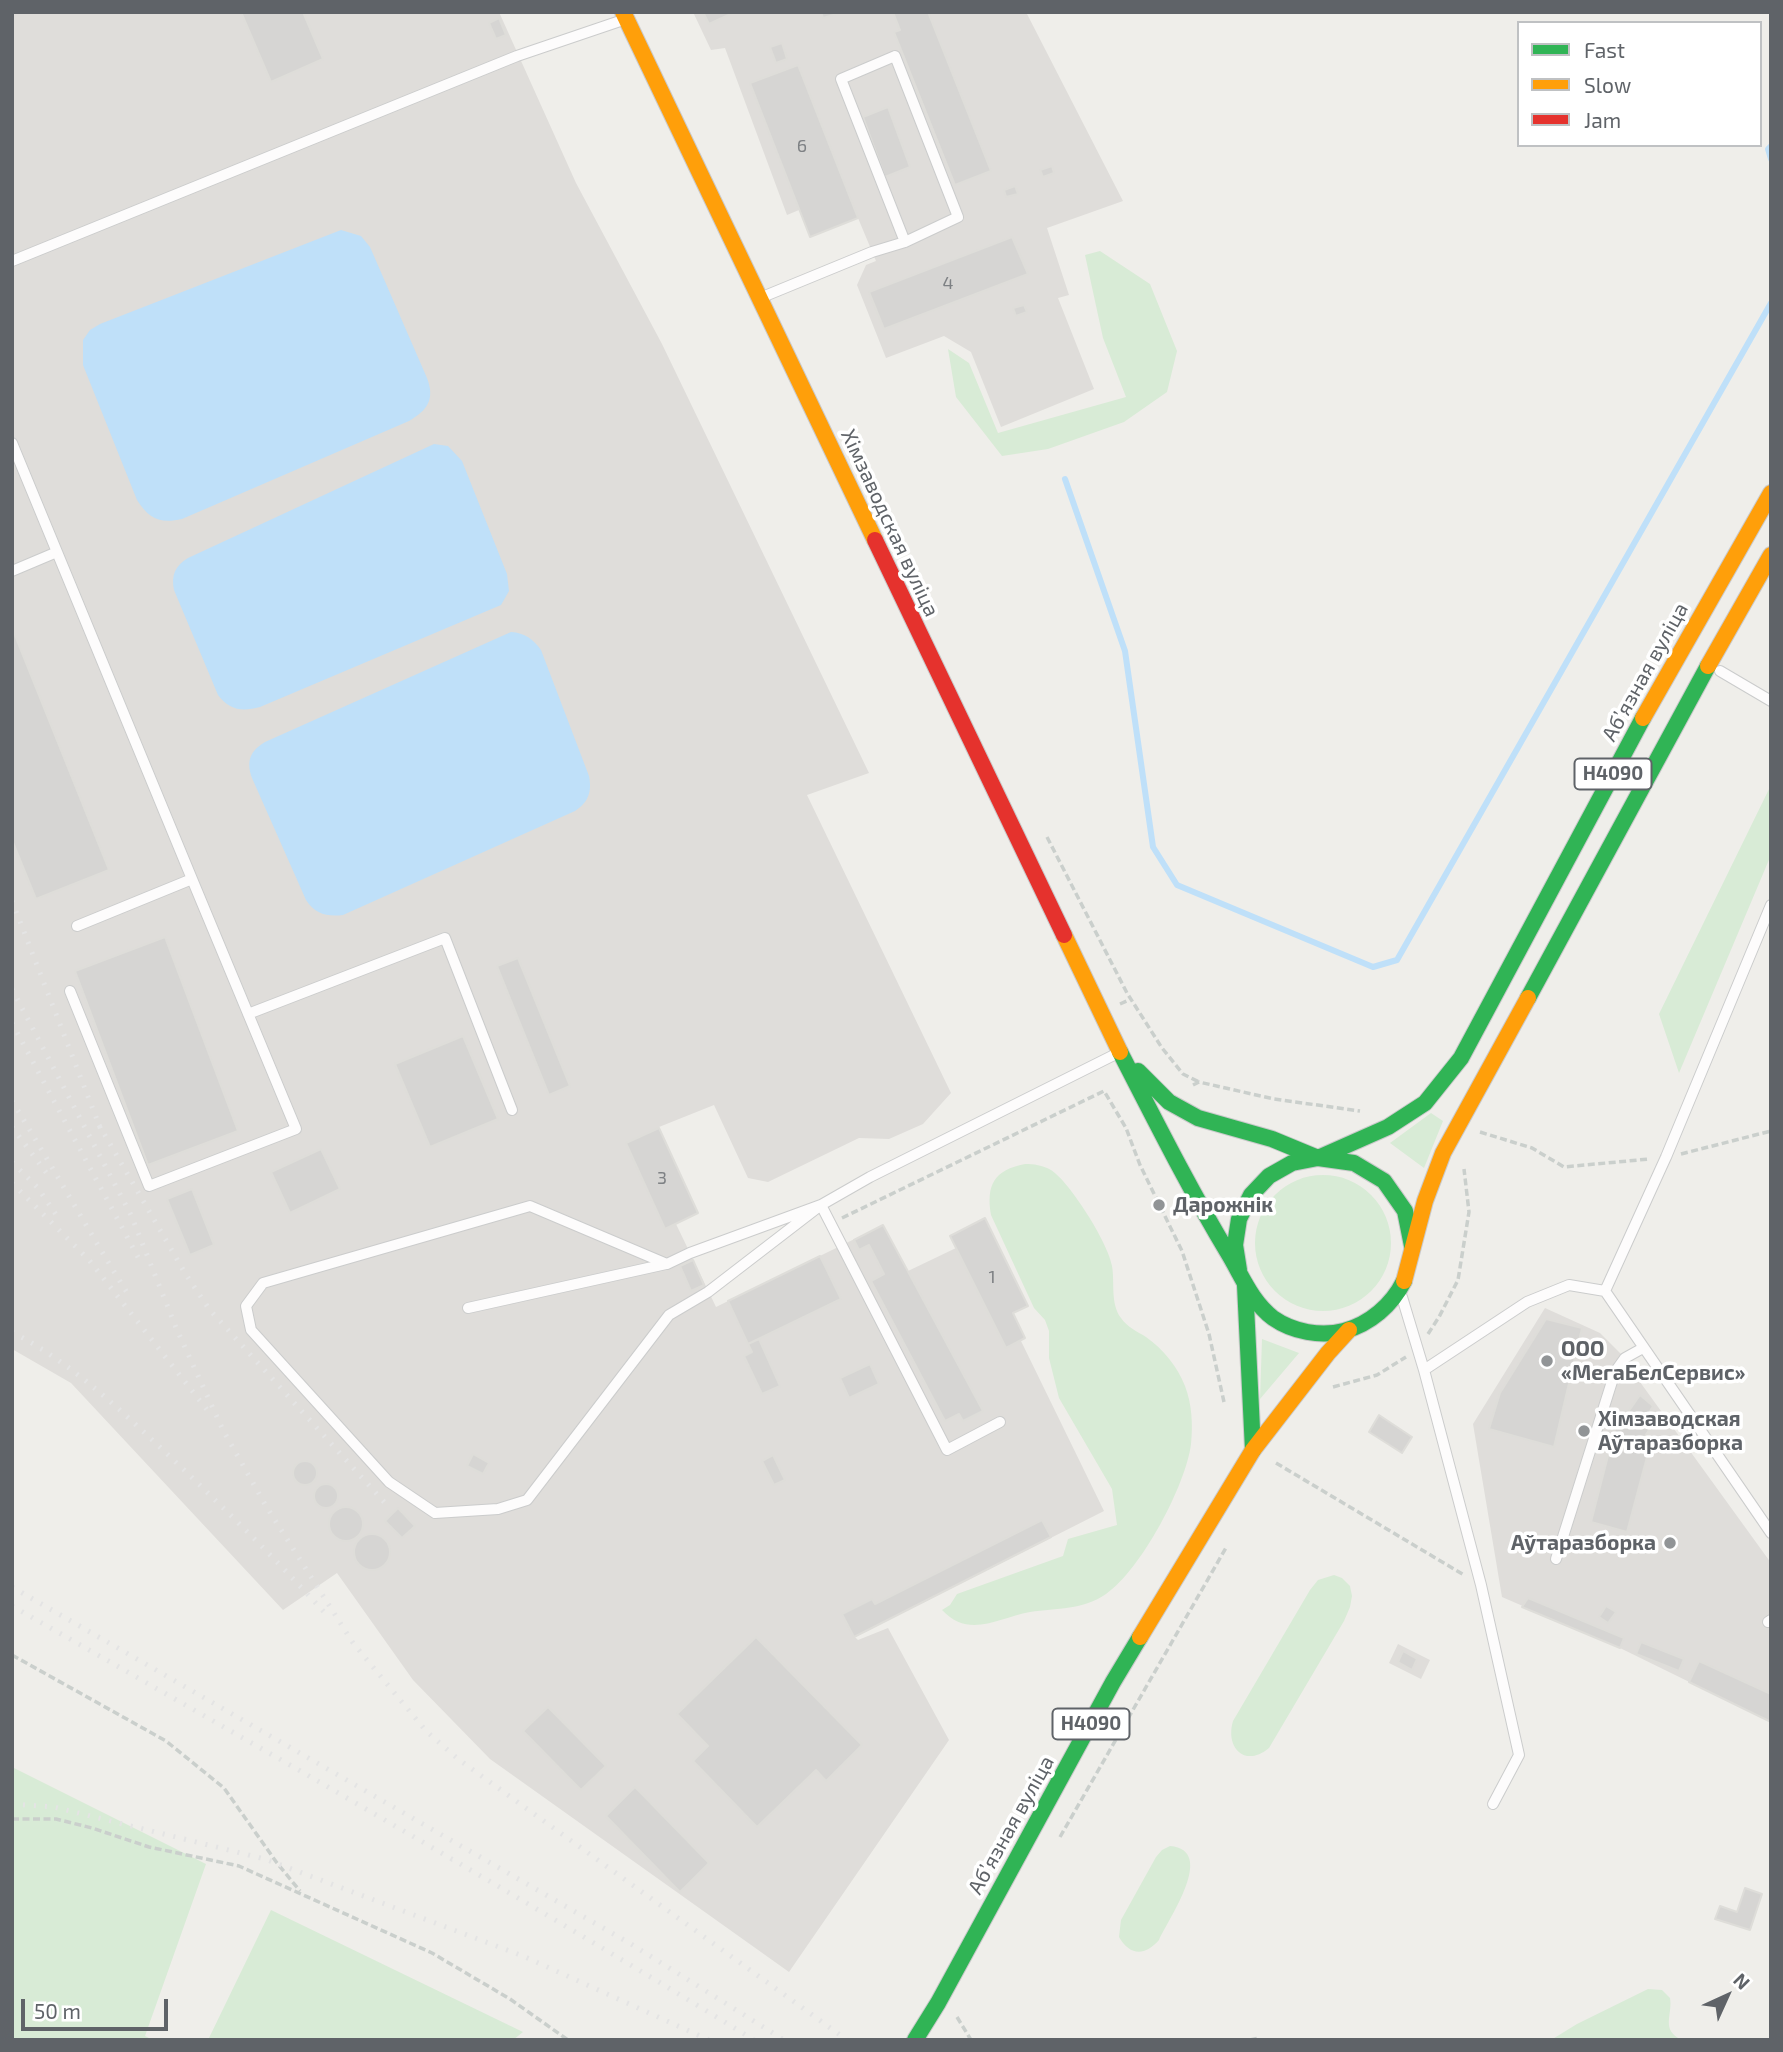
<!DOCTYPE html>
<html>
<head>
<meta charset="utf-8">
<style>
  body { margin:0 }
  #map { position:relative; width:1783px; height:2052px; overflow:hidden; background:#efeeea; font-family:"Exo 2",sans-serif }
  canvas { display:block }
  .frame { position:absolute; inset:0; border:14px solid #5f6368; pointer-events:none }
  .legend { position:absolute; left:1517px; top:21px; width:245px; height:126px; box-sizing:border-box; background:#fff; border:2px solid #bfc1c3; margin:0; padding:9px 12px; list-style:none; font-size:21px; color:#5f6368 }
  .legend li { display:flex; align-items:center; gap:14px; height:35px }
  .legend b { width:35px; border:2px solid #bfc1c3 }
  .north { position:absolute; left:1692px; top:1961px; width:70px; height:70px; -webkit-text-stroke:5px #fff; paint-order:stroke; rotate:45deg; font-size:19px; font-weight:700; line-height:28px; text-align:center; color:#5f6368 }
  .north::after { content:''; display:block; margin:auto; width:24px; height:32px; background:#5f6368; clip-path:polygon(50% 0,100% 100%,50% 72%,0 100%) }
  .scale { position:absolute; left:21px; top:1999px; width:147px; height:32px; box-sizing:border-box; border:4px solid #5f6368; border-top:0; padding-left:9px; font-size:21px; line-height:24px; white-space:nowrap; color:#5f6368; -webkit-text-stroke:5px #fff; paint-order:stroke }
</style>
</head>
<body>
<div id="map">
<canvas width="1783" height="2052"></canvas>
<div class="frame"></div>
<ul class="legend">
<li><b style="height:9px;background:#30b455"></b>Fast</li>
<li><b style="height:9px;background:#ff9f0a"></b>Slow</li>
<li><b style="height:9px;background:#e5322d"></b>Jam</li>
</ul>
<div class="north">N</div>
<div class="scale">50 m</div>
</div>
<script>
const g = document.querySelector('canvas').getContext('2d');
g.lineJoin = 'round';
function paint(path, color) {
  g.fillStyle = color;
  g.fill(path, 'evenodd');
}
function trace(path, color, width, dash) {
  g.strokeStyle = color;
  g.lineWidth = width;
  g.lineCap = dash ? 'butt' : 'round';
  g.setLineDash(dash || []);
  g.stroke(path);
}
function write(font, color, halo, rows, align = 'center') {
  g.font = font + ' "Exo 2",sans-serif';
  g.lineWidth = 7;
  g.setLineDash([]);
  g.textBaseline = 'middle';
  g.strokeStyle = halo;
  g.fillStyle = color;
  for (const [text, x, y, turn = 0] of rows) {
    g.save();
    g.translate(x, y);
    g.rotate((+turn || 0) * Math.PI / 180);
    g.textAlign = isNaN(turn) ? turn : align;
    if (halo) g.strokeText(text, 0, 0);
    g.fillText(text, 0, 0);
    g.restore();
  }
}
paint(new Path2D(`
  M12,12H499L576,183L662,344L869,773L807,795L951,1093L923,1124L889,1139L859,1138L768,1182L748,1178L714,1105L659,1127L698,1213L676,1224L716,1307L883,1225L908,1271L956,1248L950,1236L985,1218L1028,1306L1013,1313L1025,1338L1021,1341L1104,1511L855,1637L858,1640L888,1628L949,1740L789,1972L490,1759L413,1680L337,1573L283,1610L71,1383L12,1349Z
  M693,12H1026L1123,201L1047,228L1069,295L1058,298L1094,389L1001,427L971,352L944,336L886,358L857,285L866,265L876,261L858,218L810,237L799,210L787,215L725,48L711,50Z
  M1545,1308L1600,1333L1625,1358L1640,1382L1771,1563V1722L1620,1648L1502,1597L1473,1424Z
  M1398,1644L1430,1660L1421,1679L1389,1663Z`), '#dfddda');
paint(new Path2D(`
  M1100,251L1150,284L1177,351L1167,392L1124,422L1048,449L1002,456L956,397L948,349L969,363L998,433L1126,397L1103,338L1085,255Z
  M1771,785V855L1679,1073L1659,1014Z
  M1431,1113L1443,1121L1424,1168L1390,1143Z
  M1025,1164C1034,1164 1042,1165 1051,1170C1069,1181 1109,1244 1112,1266C1115,1283 1110,1303 1121,1318C1127,1327 1138,1332 1146,1337C1164,1350 1177,1366 1185,1386C1192,1404 1193,1425 1191,1444C1186,1485 1141,1570 1106,1594C1083,1610 1057,1608 1030,1612C998,1618 969,1639 942,1610L950,1605L957,1594L1063,1556L1068,1539L1117,1525L1112,1489L1059,1398L1049,1358V1331L1045,1320L1034,1308L991,1215C986,1185 994,1170 1025,1164Z
  M1255 1243a68 68 0 1 1 136 0a68 68 0 1 1-136 0Z
  M1262,1339L1299,1353L1260,1399Z
  M1334,1575L1342,1578L1350,1586L1352,1596L1350,1607L1344,1621L1269,1748C1245,1768 1225,1748 1233,1721L1310,1590L1318,1580Z
  M12,1767L206,1864L145,2036L153,2040H12Z
  M1170,1846C1217,1850 1169,1918 1159,1940C1145,1956 1130,1956 1119,1937L1121,1920L1156,1857L1162,1850Z
  M271,1910L523,2032L513,2040H208Z
  M1648,1989L1662,1990L1670,1998C1673,2015 1660,2030 1682,2040H1551L1577,2024Z`), '#d8ebd6');
paint(new Path2D(`
  M341,230L361,236L370,247L427,378C435,399 428,410 409,421L182,519C160,524 149,519 137,500L83,365V340L90,330L100,324Z
  M434,444L448,446L462,461L507,574L509,591L501,605L260,707C242,712 229,710 218,695L174,590C171,575 175,566 188,558Z
  M511,632C525,633 533,639 541,650L589,776C592,791 589,802 575,811L343,915C327,917 315,914 306,900L252,778C246,761 250,751 265,742Z`), '#bfe0f9');
trace(new Path2D(`
  M1771,146L1768,149L1771,159
  M1065,479L1125,651L1153,847L1177,885L1373,967L1397,960L1771,303`), '#bfe0f9', 6);
const building = new Path2D(`
  M241,12H303L323,59L271,82Z
  M703,12H735L709,24Z
  M821,12H843L823,18Z
  M893,12H928L991,171L955,185L894,32L900,30Z
  M499,18L506,35L496,39L489,23Z
  M782,43L787,59L776,63L770,47Z
  M798,65L858,218L810,237L750,83Z
  M888,107L910,167L885,177L863,117Z
  M1052,166L1054,173L1043,177L1040,170Z
  M1015,186L1018,194L1006,197L1004,190Z
  M1012,237L1028,274L884,329L869,292Z
  M1024,305L1027,312L1016,316L1013,308Z
  M12,628L109,870L36,899L12,840Z
  M165,937L238,1131L148,1165L75,971Z
  M518,958L570,1086L549,1095L497,966Z
  M463,1036L498,1119L430,1147L395,1064Z
  M659,1128L698,1213L665,1229L626,1143Z
  M321,1149L340,1189L290,1213L271,1172Z
  M192,1189L214,1245L190,1255L167,1199Z
  M985,1218L1028,1306L1013,1313L1025,1338L1006,1348L950,1236Z
  M883,1225L983,1411L963,1421L959,1414L945,1421L871,1281L884,1274L869,1245L859,1250L854,1240Z
  M820,1256L841,1299L748,1344L728,1301Z
  M693,1260L704,1285L691,1291L680,1266Z
  M1546,1319L1582,1328L1554,1447L1489,1429L1500,1393Z
  M759,1339L780,1386L762,1394L744,1356L752,1352L748,1344Z
  M870,1364L879,1384L849,1398L840,1378Z
  M1640,1395L1653,1406L1650,1411L1661,1419L1655,1429L1651,1427L1643,1439L1651,1442L1627,1532L1591,1522L1618,1417L1624,1418Z
  M1379,1415L1412,1437L1402,1453L1369,1432Z
  M473,1454L489,1463L483,1474L467,1466Z
  M773,1455L785,1480L774,1485L762,1461Z
  M293 1473a12 12 0 1 1 24 0a12 12 0 1 1-24 0Z
  M314 1496a12 12 0 1 1 24 0a12 12 0 1 1-24 0Z
  M329 1524a17 17 0 1 1 34 0a17 17 0 1 1-34 0Z
  M398,1508L415,1526L402,1538L385,1521Z
  M1042,1520L1051,1537L854,1637L842,1614L872,1599L875,1604Z
  M354 1552a18 18 0 1 1 36 0a18 18 0 1 1-36 0Z
  M1528,1598L1624,1638L1620,1648L1522,1607Z
  M1606,1606L1616,1612L1608,1623L1599,1617Z
  M756,1637L862,1745L826,1781L816,1770L757,1827L693,1761L708,1746L677,1714Z
  M1641,1642L1684,1659L1679,1671L1636,1654Z
  M1403,1651L1417,1659L1412,1670L1398,1662Z
  M1699,1661L1771,1694V1722L1689,1682Z
  M548,1707L606,1766L581,1790L523,1731Z
  M635,1787L709,1863L680,1892L606,1816Z
  M1745,1888L1762,1894L1750,1930L1715,1919L1720,1906L1737,1912Z`);
paint(building, '#d6d5d3');
trace(building, '#deddd9', 2);
const lane = new Path2D(`
  M12,261L517,56L626,19
  M760,298L872,252L905,242L958,217L895,56L841,79L905,242
  M12,443L57,552
  M12,571L57,552L192,879
  M1720,671L1771,701
  M1771,905L1666,1157L1605,1291L1771,1533
  M70,991L149,1186L296,1129L192,879L77,926
  M248,1014L445,938L512,1110
  M1402,1297L1424,1370L1481,1585L1519,1755L1493,1804
  M468,1308L666,1264
  M1424,1370L1527,1302L1569,1285L1605,1291
  M1000,1422L947,1450L821,1205L708,1292L669,1315L527,1500L498,1509L435,1513L389,1482L251,1330L246,1306L263,1283L530,1206L667,1264L690,1253L821,1205L870,1177L1116,1054
  M1556,1559L1615,1372L1625,1358L1643,1348
  M1768,1622L1771,1620`);
const fast = new Path2D(`
  M1528,998L1708,666
  M1120,1052C1155,1120 1189,1188 1228,1253C1242,1276 1251,1301 1273,1318C1293,1332 1321,1337 1344,1331C1370,1324 1392,1305 1404,1281
  M1138,1071L1169,1102L1198,1118L1272,1139L1318,1158L1354,1163L1384,1181L1405,1211L1412,1246
  M1239,1270L1235,1245L1239,1219L1251,1195L1269,1176L1292,1163L1318,1158L1388,1127L1425,1103L1461,1058L1643,718
  M1245,1285L1253,1450
  M915,2040L938,2003L1113,1682L1140,1637`);
const slow = new Path2D(`
  M623,12L875,540
  M1708,666L1771,555
  M1643,718L1771,493
  M1064,935L1120,1052
  M1404,1281L1425,1201L1443,1153L1528,998
  M1140,1637L1253,1450L1328,1353L1349,1330`);
const jam = new Path2D(`
  M875,540L1064,935`);
trace(lane, '#cbcccc', 12);
trace(fast, '#cacacb', 18);
trace(slow, '#cacacb', 18);
trace(jam, '#cacacb', 18);
trace(new Path2D(`
  M1047,837L1127,993L1162,1048L1183,1074L1199,1082
  M1120,1004L1131,999
  M1193,1085L1199,1082L1274,1099L1360,1111
  M1480,1132L1532,1148L1564,1167L1649,1159
  M1681,1154L1771,1131
  M842,1218L1104,1091L1126,1128L1140,1165L1182,1251L1209,1334L1224,1402
  M1428,1334L1439,1317L1458,1280L1469,1212L1464,1169
  M1333,1387L1377,1375L1406,1357
  M1276,1463L1464,1575
  M12,1655L166,1741L224,1788L277,1863L300,1891
  M12,1819H56L92,1828L149,1847L239,1866L432,1953L510,1999L568,2040
  M1060,1837L1227,1546
  M957,2017L971,2040
  M1250,2040L1259,2038`), '#cacfcc', 3.5, [7, 3.5]);
trace(lane, '#fdfcfc', 10);
trace(fast, '#30b455', 16);
trace(slow, '#ff9f0a', 16);
trace(jam, '#e5322d', 16);
trace(new Path2D(`
  M12,901L103,1135
  M12,989L131,1215L177,1330L223,1430L266,1506L353,1643L426,1731L458,1759L847,2040
  M12,1023L139,1259
  M12,1101C53,1167 90,1234 131,1299
  M99,1125L185,1273L209,1309L385,1503
  M12,1127L48,1175
  M12,1162L38,1188L59,1219
  M12,1183L89,1260L208,1411
  M12,1332C70,1362 116,1406 163,1450C219,1503 272,1555 324,1612
  M12,1587L631,1944L784,2040
  M12,1606C261,1748 510,1890 754,2040
  M12,1804L54,1807L265,1859L523,1956L709,2040`), '#e4e4e4', 5, [2, 9]);
for (const [x, y, r, color] of [
  [1159,1205,7,"#919496"],
  [1547,1361,7,"#919496"],
  [1584,1431,7,"#919496"],
  [1670,1543,7,"#919496"]
]) {
  const dot = new Path2D();
  dot.arc(x, y, r, 0, 2 * Math.PI);
  g.fillStyle = color;
  g.fill(dot);
  trace(dot, '#fff', 2.5);
}
write('18px', '#7e8184', null, [
  ["6",802,146],
  ["4",948,283],
  ["3",662,1178],
  ["1",992,1277]
]);
for (const [x, y, w] of [
  [1613,774,77],
  [1091,1724,77]
]) {
  const box = new Path2D();
  box.roundRect(x - w / 2, y - 15.5, w, 31, 5);
  g.fillStyle = '#fff';
  g.fill(box);
  trace(box, '#5f6368', 2);
}
write('bold 19px', '#5f6368', null, [
  ["Н4090",1613,774],
  ["Н4090",1091,1724]
]);
write('21px', '#5f6368', '#fff', [
  ["Хімзаводская вуліца",890,523,65],
  ["Абʼязная вуліца",1645,672,-61],
  ["Абʼязная вуліца",1011,1825,-61]
]);
write('bold 21px', '#5f6368', '#fff', [
  ["Дарожнік",1173,1205],
  ["ООО",1561,1349],
  ["«МегаБелСервис»",1561,1373],
  ["Хімзаводская",1598,1419],
  ["Аўтаразборка",1598,1443],
  ["Аўтаразборка",1656,1543,"right"]
], 'left');
</script>
</body>
</html>
